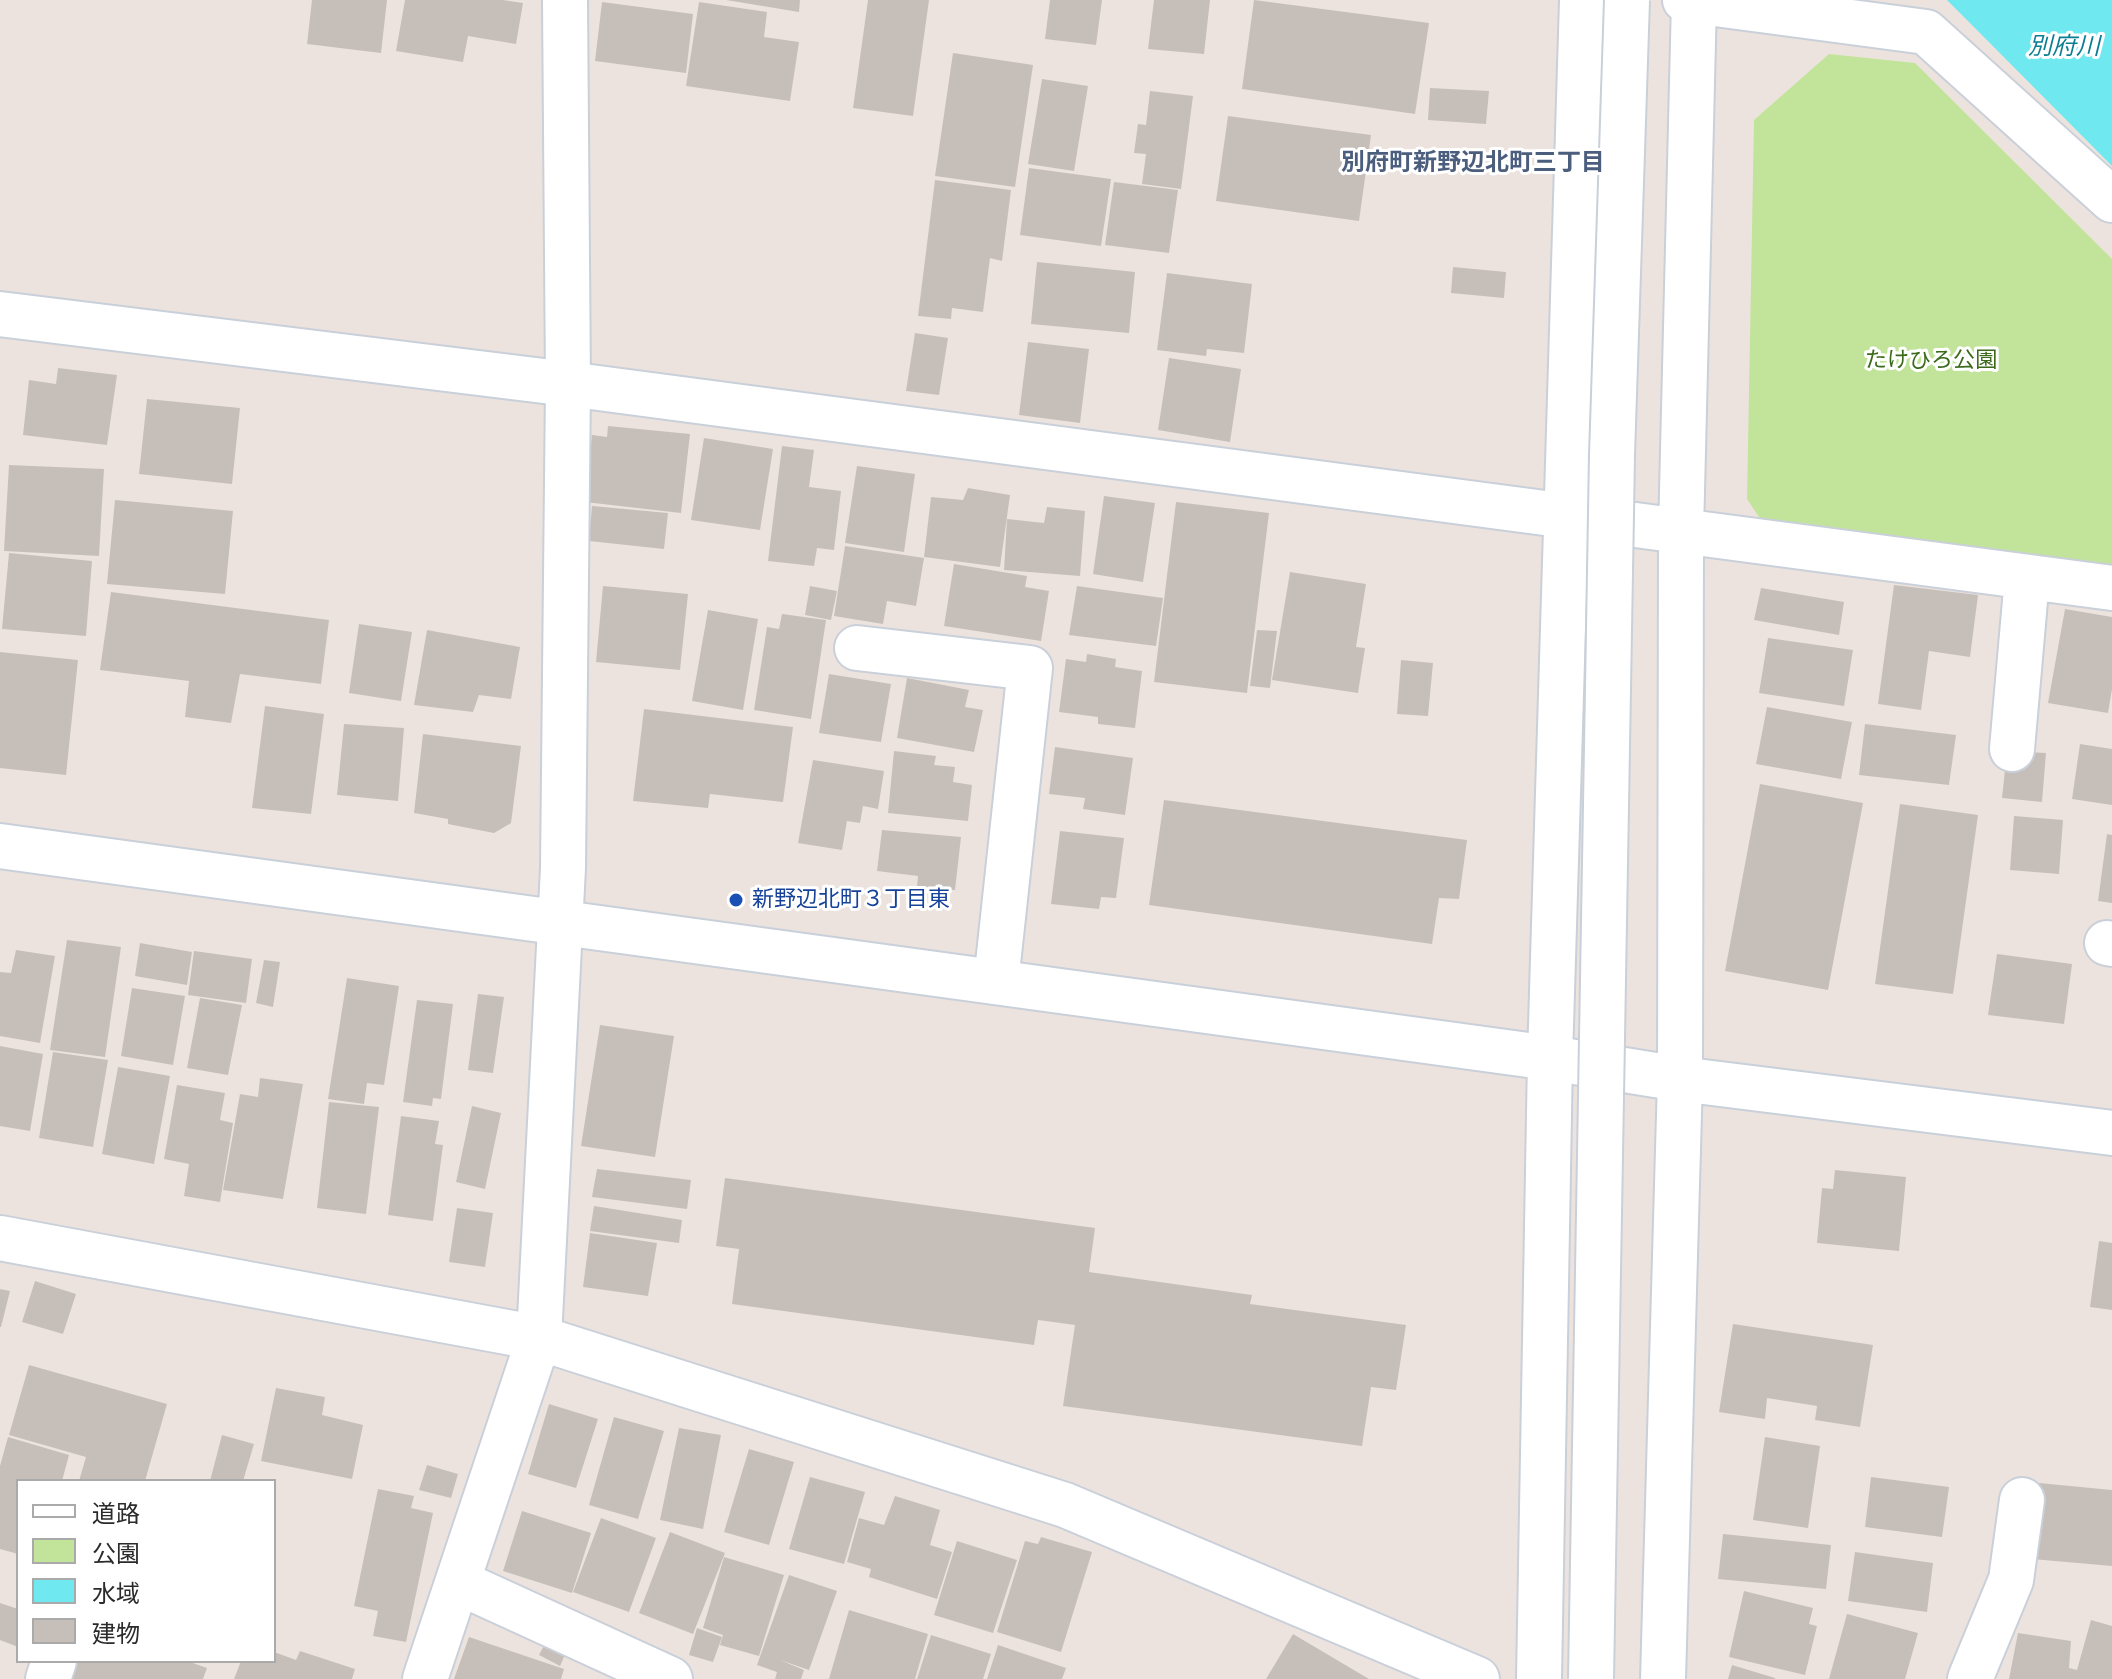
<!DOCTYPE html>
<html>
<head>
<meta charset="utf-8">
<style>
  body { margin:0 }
  #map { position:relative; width:2112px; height:1679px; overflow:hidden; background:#ede3de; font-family:Roboto,"Noto Sans JP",sans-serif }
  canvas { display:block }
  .legend { position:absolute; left:16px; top:1479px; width:260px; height:184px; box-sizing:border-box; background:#fff; border:2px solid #aaa; margin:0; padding:10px 14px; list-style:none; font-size:24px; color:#2b2b2b }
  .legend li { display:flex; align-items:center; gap:16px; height:40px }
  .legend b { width:40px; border:2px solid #aaa }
</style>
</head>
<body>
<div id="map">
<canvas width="2112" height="1679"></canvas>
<ul class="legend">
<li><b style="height:10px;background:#fff"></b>道路</li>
<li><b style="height:22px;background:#c2e49a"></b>公園</li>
<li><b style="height:22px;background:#70e8f0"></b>水域</li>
<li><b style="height:22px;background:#c6bfb9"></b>建物</li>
</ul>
</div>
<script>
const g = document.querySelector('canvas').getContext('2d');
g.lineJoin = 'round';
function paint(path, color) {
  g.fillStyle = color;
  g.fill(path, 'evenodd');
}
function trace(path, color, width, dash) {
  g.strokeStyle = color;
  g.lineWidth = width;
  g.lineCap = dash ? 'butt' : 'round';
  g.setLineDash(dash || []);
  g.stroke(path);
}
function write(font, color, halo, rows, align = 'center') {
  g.font = font + ' Roboto,"Noto Sans JP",sans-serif';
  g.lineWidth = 6;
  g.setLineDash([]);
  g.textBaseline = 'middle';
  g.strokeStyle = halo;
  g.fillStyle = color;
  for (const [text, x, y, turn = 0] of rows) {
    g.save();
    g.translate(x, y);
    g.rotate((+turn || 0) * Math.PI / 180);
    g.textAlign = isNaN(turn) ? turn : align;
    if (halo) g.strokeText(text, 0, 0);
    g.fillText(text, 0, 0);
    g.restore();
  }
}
paint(new Path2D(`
  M1829,54L1915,63L2112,259V569L1763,523L1747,499L1754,120Z`), '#c2e49a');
paint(new Path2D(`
  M1947,0H2112V166L1958,11Z`), '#70e8f0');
paint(new Path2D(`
  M312,0H387L381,53L307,44Z
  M405,0H503L523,3L516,44L468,36L463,62L396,51Z
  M726,0H800L799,12Z
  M868,0H929L913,116L853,108Z
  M1050,0H1102L1096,45L1045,39Z
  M1154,0H1210L1204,54L1148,49Z
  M1254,0L1429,23L1415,114L1242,89Z
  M602,2L693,14L686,73L595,61Z
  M699,2L767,12L764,37L799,42L790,101L686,86Z
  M953,53L1033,65L1015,187L935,176Z
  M1042,79L1088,86L1074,171L1028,164Z
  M1430,88L1489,91L1486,124L1428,120Z
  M1150,91L1193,96L1181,189L1142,184L1146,154L1134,153L1138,124L1146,125Z
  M1228,116L1371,135L1359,221L1216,201Z
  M1029,168L1111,179L1101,246L1020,235Z
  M935,180L1011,190L1002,261L990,258L983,312L952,308L951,319L918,316Z
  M1114,182L1178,190L1169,253L1105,245Z
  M1037,262L1135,272L1129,333L1031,324Z
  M1453,267L1506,272L1504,298L1451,293Z
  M1167,273L1252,284L1244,353L1207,349L1206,356L1157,350Z
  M915,333L948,338L939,395L906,391Z
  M1028,342L1089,349L1080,423L1019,415Z
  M1169,358L1241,369L1230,442L1158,430Z
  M58,368L117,375L107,445L23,435L29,380L56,384Z
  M147,399L240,408L232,484L139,474Z
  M608,426L690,434L681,513L585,502L592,435L607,437Z
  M704,438L773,449L760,530L691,520Z
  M782,446L814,450L809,487L841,491L834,550L817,548L814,566L768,561Z
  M9,465L104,469L99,556L4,551Z
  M857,466L915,474L904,552L845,543Z
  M968,488L1010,495L1000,567L924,557L931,497L963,500Z
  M1104,496L1155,503L1143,582L1093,574Z
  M115,500L233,511L225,594L107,584Z
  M1176,502L1269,513L1247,693L1154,682Z
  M592,506L668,513L664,549L589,541Z
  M1047,507L1085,511L1080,576L1004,570L1007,519L1044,523Z
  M845,546L924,558L916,606L887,601L883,624L834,616Z
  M9,553L92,561L86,636L2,629Z
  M954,564L1027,576L1025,587L1049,591L1041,641L944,626Z
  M1290,572L1366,584L1356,647L1365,648L1358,693L1272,680Z
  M1894,585L1978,595L1970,657L1929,651L1921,710L1878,704Z
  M603,586L688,594L680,670L596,662Z
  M810,586L837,591L831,620L805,615Z
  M1077,586L1163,598L1156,646L1069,635Z
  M1761,588L1844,602L1839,635L1754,620Z
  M111,592L329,620L321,684L240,674L231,723L185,717L189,681L100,670Z
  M2065,609L2112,617V689L2108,713L2048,703Z
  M708,610L758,619L743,710L692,701Z
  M782,614L826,620L811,719L754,710L767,627L779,629Z
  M359,624L412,632L401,701L349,693Z
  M427,630L520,647L511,699L479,695L473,712L414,705Z
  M1257,630L1277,631L1270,688L1250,686Z
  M1768,638L1853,650L1844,706L1759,693Z
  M0,652L78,660L66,775L0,768Z
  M1087,654L1116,659L1115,667L1142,671L1135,728L1098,724V717L1059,712L1066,659L1086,662Z
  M1401,660L1433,663L1428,716L1397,714Z
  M829,674L891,684L881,742L819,733Z
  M907,678L969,690L965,707L983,710L974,752L897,738Z
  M265,706L324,714L311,814L252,808Z
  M1767,707L1852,722L1841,779L1756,764Z
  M644,709L793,727L783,802L710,794L708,808L633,801Z
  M344,724L404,728L398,801L337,795Z
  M1865,724L1956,735L1949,785L1859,775Z
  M423,734L521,746L511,823L494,833L448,824V819L414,813Z
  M2080,744L2112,749V805L2072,799Z
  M1055,747L1133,758L1125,815L1083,809L1085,798L1049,794Z
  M894,751L936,756L934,765L955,767L953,782L972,785L968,821L888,813Z
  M2007,751L2046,753L2042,802L2002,798Z
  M813,760L884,771L878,809L863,806L860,823L847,821L842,850L798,843Z
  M1760,784L1863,803L1828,990L1725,971Z
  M1164,800L1467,840L1459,899L1439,898L1432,944L1149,905Z
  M1900,804L1978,815L1953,994L1875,984Z
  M2014,816L2063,820L2059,874L2010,870Z
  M882,830L961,837L955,890L917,887L918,876L877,871Z
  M1060,831L1124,838L1116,898L1101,897L1099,909L1051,904Z
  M2107,834L2112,835V903L2098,901Z
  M67,940L121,947L105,1057L50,1050Z
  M140,943L192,952L187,985L135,976Z
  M16,950L55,956L40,1043L0,1036V972L11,973Z
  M194,951L252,959L246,1003L188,995Z
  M1997,954L2072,964L2064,1024L1988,1015Z
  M264,960L280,962L273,1007L256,1003Z
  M347,978L399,986L384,1085L367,1083L364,1104L328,1099Z
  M132,988L185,996L173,1065L121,1056Z
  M478,994L504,997L493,1073L468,1070Z
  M200,998L242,1005L228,1075L187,1068Z
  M417,1000L453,1004L441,1099L433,1098L432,1106L403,1102Z
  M600,1025L674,1036L655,1157L581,1146Z
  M0,1046L43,1054L30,1131L0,1126Z
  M53,1052L108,1060L93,1147L39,1138Z
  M118,1067L170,1076L154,1164L102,1154Z
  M260,1078L303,1084L283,1199L223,1190L240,1094L258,1097Z
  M177,1085L225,1093L220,1120L233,1123L220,1202L184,1196L189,1164L164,1159Z
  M329,1102L379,1107L366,1214L317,1208Z
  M472,1106L501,1113L485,1189L456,1182Z
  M401,1116L439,1121L435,1144L443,1145L433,1221L388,1215Z
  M597,1169L691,1180L687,1209L592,1197Z
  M1835,1170L1906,1177L1899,1251L1817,1243L1822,1188L1833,1189Z
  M725,1178L1095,1228L1089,1272L1252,1295L1250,1304L1406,1325L1396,1390L1371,1387L1362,1446L1063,1406L1075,1325L1038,1320L1034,1345L732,1304L739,1249L716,1246Z
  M594,1206L682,1220L679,1243L590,1231Z
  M457,1208L493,1213L485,1267L449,1262Z
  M590,1233L657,1243L648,1296L583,1287Z
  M2099,1241L2112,1243V1310L2090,1307Z
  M35,1281L76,1294L63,1334L22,1322Z
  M0,1289L10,1291L1,1327H0Z
  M1733,1324L1873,1345L1860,1427L1815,1420L1817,1406L1767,1398L1765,1419L1719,1412Z
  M29,1365L167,1404L145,1481H79L86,1457L9,1435Z
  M276,1388L325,1397L322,1415L363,1425L352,1479L261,1461Z
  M549,1404L598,1419L576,1488L528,1474Z
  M614,1417L664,1431L638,1519L589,1505Z
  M679,1428L721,1435L703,1529L660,1520Z
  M222,1435L254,1444L243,1481H210Z
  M8,1437L69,1455L62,1481H18V1554L0,1549V1466Z
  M1765,1437L1820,1446L1808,1528L1753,1520Z
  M749,1449L794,1462L769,1545L724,1532Z
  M427,1465L458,1474L451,1498L419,1490Z
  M810,1477L865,1492L844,1564L789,1549Z
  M1871,1477L1949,1487L1942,1537L1865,1527Z
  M2039,1483L2112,1490V1566L2032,1559Z
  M378,1489L414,1496L411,1508L433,1513L406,1642L373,1636L378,1611L354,1606Z
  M895,1496L940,1510L930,1545L952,1552L937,1599L869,1577L871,1569L847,1562L859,1518L884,1525Z
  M522,1511L591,1533L572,1593L503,1571Z
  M601,1518L656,1538L629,1612L573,1592Z
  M670,1532L725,1553L693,1634L639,1613Z
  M1723,1534L1831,1545L1826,1589L1718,1579Z
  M1041,1537L1092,1552L1061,1652L997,1632L1025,1541L1038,1544Z
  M957,1541L1017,1560L993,1633L934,1615Z
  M1855,1552L1933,1563L1927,1612L1848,1601Z
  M724,1557L784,1575L759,1656L720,1645L723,1635L703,1628Z
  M789,1575L837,1591L809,1670L780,1660L804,1670L801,1679H775L777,1672L757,1665Z
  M1744,1591L1813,1608L1809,1624L1817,1626L1805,1675L1729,1657Z
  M0,1603L18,1609V1647L0,1640Z
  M849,1610L928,1634L915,1679H829Z
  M1847,1614L1918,1633L1905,1679H1829Z
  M2091,1620L2112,1626V1679H2009L2018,1633L2071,1641L2069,1668L2077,1670Z
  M697,1628L722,1637L713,1662L689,1655Z
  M1293,1634L1369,1679H1266Z
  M931,1635L991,1654L983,1679H917Z
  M469,1637L564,1669L561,1679H454Z
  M548,1638L568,1648L560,1666L539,1655Z
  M998,1645L1066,1668L1062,1679H987Z
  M300,1651L355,1669L352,1679H234L241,1661H274V1652L296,1660Z
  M76,1661H187L207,1668L203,1679H69Z
  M1732,1665L1775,1678V1679H1728Z`), '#c6bfb9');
const street = new Path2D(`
  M1685,0L1926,32L2112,200
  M0,314L568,384L2112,588
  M857,648L1030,668L996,982
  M2012,749L2027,578
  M2107,943L2112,944
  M0,1238L539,1338L1065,1505L1477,1679
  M458,1582L670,1679
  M48,1679L54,1661
  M425,1679L539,1338L563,868L568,384L565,0
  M1539,1679L1550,1058L1582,0
  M1663,1679L1680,1079L1681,532L1694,1
  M1970,1679L2011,1580L2022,1500`);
const secondary = new Path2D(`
  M0,846L1550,1058L1680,1079L2112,1133`);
trace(street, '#c9d0d9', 48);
trace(secondary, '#c9d0d9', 48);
trace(street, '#fff', 44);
trace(secondary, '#fff', 44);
const secondaryBridge = new Path2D(`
  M1591,1679L1612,455L1627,0`);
trace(secondaryBridge, '#c9d0d9', 48, []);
trace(secondaryBridge, '#fff', 44);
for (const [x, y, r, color] of [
  [736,900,8,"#1a4fb4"]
]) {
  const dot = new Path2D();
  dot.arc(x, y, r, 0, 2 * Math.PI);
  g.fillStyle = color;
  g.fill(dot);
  trace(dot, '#fff', 3);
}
write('22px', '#3b6a1a', '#fff', [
  ["たけひろ公園",1931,361]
]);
write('22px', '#164399', '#fff', [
  ["新野辺北町３丁目東",752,900]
], 'left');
write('italic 24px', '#0c7e91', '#fff', [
  ["別府川",2064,48]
]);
write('bold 24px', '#4b5e7d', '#fff', [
  ["別府町新野辺北町三丁目",1473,164]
]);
</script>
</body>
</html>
